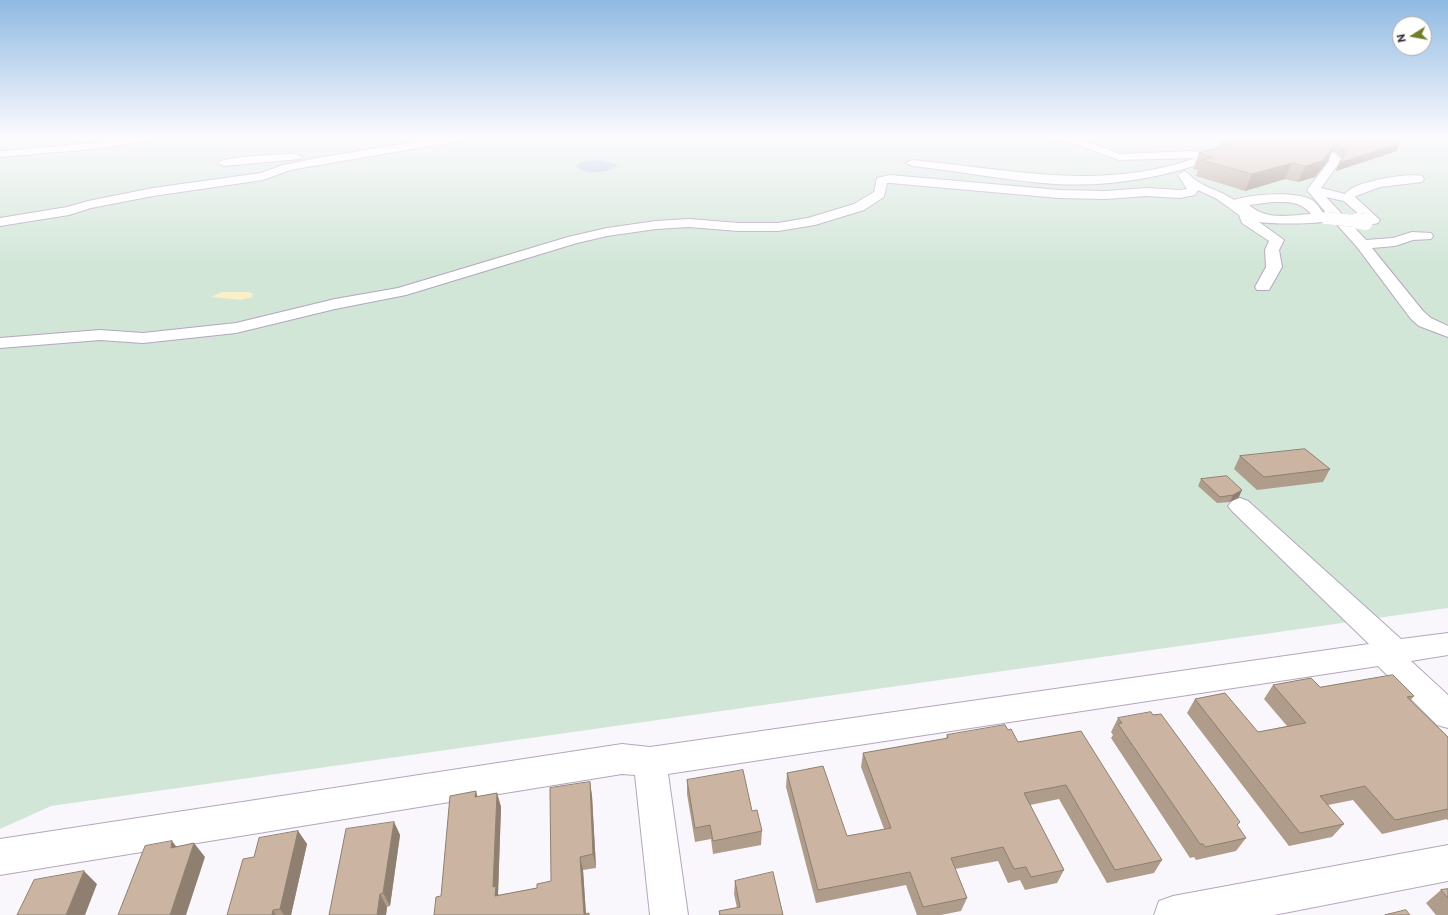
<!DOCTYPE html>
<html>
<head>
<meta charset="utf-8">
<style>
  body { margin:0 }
  #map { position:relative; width:1448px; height:915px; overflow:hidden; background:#faf7fc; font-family:Commissioner,sans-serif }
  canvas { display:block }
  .north { position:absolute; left:1392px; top:16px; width:40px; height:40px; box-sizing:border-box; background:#fff; border:1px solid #adabae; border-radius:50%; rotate:259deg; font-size:11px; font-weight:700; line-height:16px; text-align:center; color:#312c35 }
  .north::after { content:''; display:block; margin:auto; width:14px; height:18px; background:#737e2a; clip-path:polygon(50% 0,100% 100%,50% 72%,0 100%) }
</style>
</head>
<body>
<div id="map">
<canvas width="1448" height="915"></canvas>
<div class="north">N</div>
</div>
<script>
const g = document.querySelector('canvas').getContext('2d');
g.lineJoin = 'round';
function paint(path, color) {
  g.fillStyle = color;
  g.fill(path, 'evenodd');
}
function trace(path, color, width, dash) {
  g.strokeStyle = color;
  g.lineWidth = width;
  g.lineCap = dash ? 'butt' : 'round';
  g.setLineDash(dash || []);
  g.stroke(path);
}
paint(new Path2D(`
  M0,136H1448V608L51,806L0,829Z`), '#d1e6d7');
paint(new Path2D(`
  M221,292H249L253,294L252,297L241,300L211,297Z`), '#f9efc9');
paint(new Path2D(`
  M598,160L618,165C610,173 583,176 576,166L580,162Z`), '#abc4da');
const minor = new Path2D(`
  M137,136H164L159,139L94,149L0,157V151L94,143Z
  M450,136H476L471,139L290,170L263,180L153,196L91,208L69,215L0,226V218L67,207L88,201L153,188L261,173L283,165L317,158Z
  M1037,136L1078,138L1120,154L1192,151L1214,155L1216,157L1214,159C1163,178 1109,187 1055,184C1007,181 960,171 912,166L906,163L912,160C1011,169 1099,192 1196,158L1119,160L1076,144L1042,139Z
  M1271,136H1287L1334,153L1342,159L1321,188L1345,194C1355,181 1407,173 1422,176L1424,179L1422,182L1380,187L1356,196L1355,197L1380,220L1378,223L1365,226L1360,225L1358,222L1363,218L1344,201L1326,197L1366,240L1393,238L1412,232L1431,233L1433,236L1431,239L1413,240L1395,246L1372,248L1423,311L1431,318L1448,326V337L1419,326L1411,319L1357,247L1332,219C1326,225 1270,224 1259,222L1284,240L1279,250L1282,267L1269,290H1257L1255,287L1266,267L1265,250L1269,241L1242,223L1239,215L1217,199L1198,190L1195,195L1180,198L1146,196L1106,199L1059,198L890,183H887L884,197L864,210L815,225L778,231H739L689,227L656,229L607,236L577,243L406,295L335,309L236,333L143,343L100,340L0,348V338L100,330L143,333L236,323L335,299L398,288L568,237L607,228L656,221L689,219L739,223H778L808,218L854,204L874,192L877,178L890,175L1059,190L1106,191L1146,188L1180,190L1187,189L1178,175L1184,171C1189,173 1190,176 1194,179C1205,188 1222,191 1234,200C1252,194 1295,191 1312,200C1317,203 1320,209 1324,214L1328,215L1307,190L1330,160ZM1273,202C1288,202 1301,201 1311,214C1289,215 1267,221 1249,205Z
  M296,154L302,157L300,159L224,166L218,163C224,156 283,154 296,154Z
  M1240,498L1248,501L1401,639L1448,633V655L1411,661L1448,695V728L1437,725L1378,666L668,774L688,915H650L635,775L622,774L0,875V839L622,744L650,747L1369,644L1232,511L1228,506L1232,501Z
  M1448,845V881L1274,915H1154L1159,901L1173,896Z`);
trace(minor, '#b4a6bd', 2);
paint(minor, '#fff');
const minorBridgeFar1 = new Path2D(`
  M1326,218L1365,222`);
const minorBridge = new Path2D(`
  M1358,221L1365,222`);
trace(minorBridgeFar1, '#b4a6bd', 12, []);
trace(minorBridge, '#b4a6bd', 16, []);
trace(minorBridgeFar1, '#fff', 12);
trace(minorBridge, '#fff', 16);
paint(new Path2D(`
  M1223,136H1312L1326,142L1327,140L1400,143L1397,151L1336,171L1342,158L1335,152L1332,151L1328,161L1315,177L1298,182L1285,179L1245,191L1196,176L1198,170L1193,169L1199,153L1219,147Z
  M1240,456L1330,469L1323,482L1257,490L1234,469Z
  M1201,479L1239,497L1230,502L1217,503L1198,486Z
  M1273,685L1320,687L1414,696L1410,701L1448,737V821L1447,819L1382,834L1353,800L1328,805L1344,824L1332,837L1289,846L1187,713L1195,699L1258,732L1287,726L1264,699Z
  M1118,718L1237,826L1246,838L1236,851L1196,860L1194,857L1190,858L1111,738L1113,735L1111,732Z
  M1008,730L1018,742L1162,860L1154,873L1107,883L1059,799L1030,805L1064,870L1057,883L1025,890L1020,880L1008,883L998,861L955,869L967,898L961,911L941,915H917L906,885L816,903L786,787L787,773L847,836L884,829L861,767L863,753L946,739L947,735Z
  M687,780L752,811L762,831L761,845L713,854L711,839L695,842L687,794Z
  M590,782L592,796L596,868L583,870L586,914L441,896L478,797L497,793L501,807L498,894L499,895L537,888L551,881Z
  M394,822L400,835L390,906L387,907L386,915H329Z
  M298,831L307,844L291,915H227Z
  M735,881L783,915H719V911L737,908L734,894Z
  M1448,889V915H1436L1426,903L1441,890Z`), '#af9c8b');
paint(new Path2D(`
  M1400,143L1397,151L1336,171L1339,163Z
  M1335,145L1328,161L1315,177L1298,182L1305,166Z
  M1292,163L1285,179L1245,191L1252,174Z
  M1242,490L1239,497L1230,502L1233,495Z
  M590,782L592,796L596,868L593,854Z
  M476,791L480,805L475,797Z
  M497,793L501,807L498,894L500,900L495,896L493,887Z
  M394,822L400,835L390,906L383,893Z
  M298,831L307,844L291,915H284L280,909Z
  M172,841L183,855L171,848Z
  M194,843L205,857L186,915H170Z
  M580,857L583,870L586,915H584Z
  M84,871L97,884L85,915H66Z
  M380,894L387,907L386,915H377Z
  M273,910L276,915H272Z`), '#8e7f71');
const building = new Path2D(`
  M1231,136H1312L1335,145L1322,161L1305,166L1292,163L1252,174L1201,160L1213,157L1199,153L1246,140Z
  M1399,137L1400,143L1339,163L1347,151L1338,144L1327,140Z
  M1305,449L1330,469L1264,477L1240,456Z
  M1227,476L1242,490L1233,495L1220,497L1201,479Z
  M1393,675L1414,696L1407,697L1448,737V809L1395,820L1365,786L1320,796L1344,824L1300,833L1195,699L1225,693L1258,732L1306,723L1273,685L1311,678L1320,687Z
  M1151,712L1153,715L1161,714L1240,822L1237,825L1246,838L1205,847L1203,844H1200L1118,724L1122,723L1118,718Z
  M1005,725L1008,730L1011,729L1018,742L1081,731L1162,860L1115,870L1066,785L1024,793L1064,870L1031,877L1026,867L1014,869L1003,847L951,858L967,898L923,907L910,872L818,890L787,773L823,766L847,836L891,828L863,753L948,738L947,735Z
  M743,770L752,811L757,810L762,831L713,841L710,825L695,828L687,780Z
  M590,782L593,854L580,857L584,914L589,913V915H434L436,897L441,896L450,796L476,791L475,797L497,793L493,887L496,886L495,896L537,888V884L551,881L550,788Z
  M394,822L383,893L380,894L377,915H329L346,829Z
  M298,831L280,909L273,910L272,915H227L243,859L254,857L259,838Z
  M172,841L171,848L194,843L170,915H118L145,846Z
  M84,871L66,915H17L34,880Z
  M773,872L783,915H720L719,911L740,907L735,881Z
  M1448,889V898L1441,890Z
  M1406,910L1410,915H1385Z`);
paint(building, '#cbb5a2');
trace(building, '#8e7f71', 1);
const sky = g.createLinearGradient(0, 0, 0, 264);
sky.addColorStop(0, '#8fbae2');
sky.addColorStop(0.52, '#fdfbfe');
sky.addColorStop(1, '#fdfbfe00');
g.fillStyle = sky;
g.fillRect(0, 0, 1448, 264);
</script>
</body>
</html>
